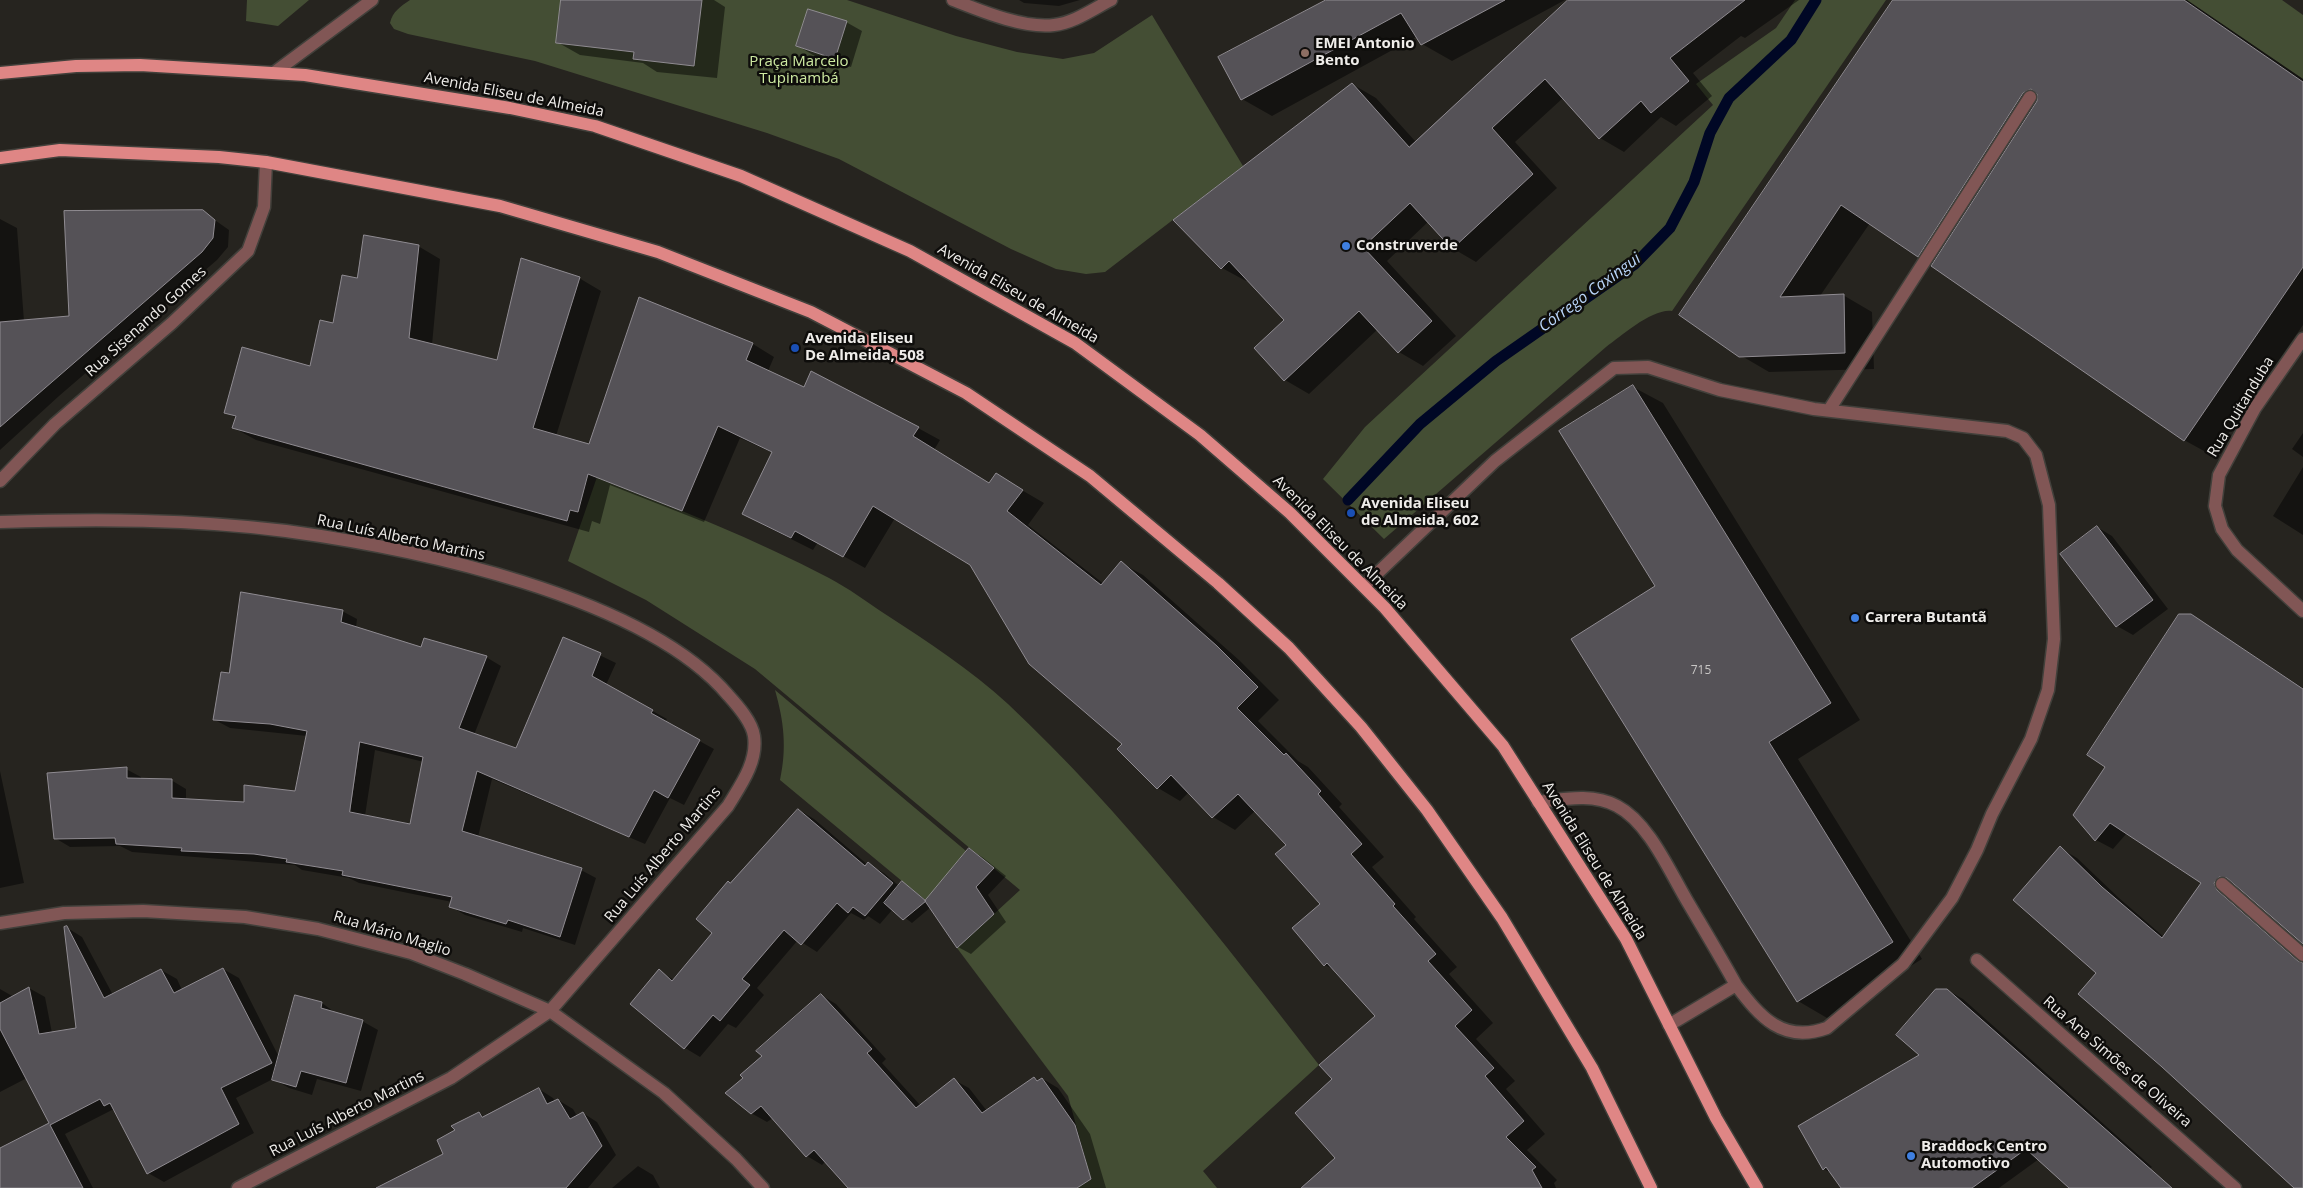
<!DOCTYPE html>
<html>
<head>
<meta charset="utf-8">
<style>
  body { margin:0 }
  canvas { display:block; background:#26241f }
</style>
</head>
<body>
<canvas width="2303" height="1188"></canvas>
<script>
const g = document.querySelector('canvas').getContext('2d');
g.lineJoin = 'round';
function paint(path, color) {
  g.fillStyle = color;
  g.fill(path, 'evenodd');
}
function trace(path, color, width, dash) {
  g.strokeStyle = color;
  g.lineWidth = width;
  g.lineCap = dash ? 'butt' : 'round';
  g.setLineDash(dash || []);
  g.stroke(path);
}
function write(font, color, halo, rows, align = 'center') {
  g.font = font + ' "Open Sans",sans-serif';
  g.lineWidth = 5;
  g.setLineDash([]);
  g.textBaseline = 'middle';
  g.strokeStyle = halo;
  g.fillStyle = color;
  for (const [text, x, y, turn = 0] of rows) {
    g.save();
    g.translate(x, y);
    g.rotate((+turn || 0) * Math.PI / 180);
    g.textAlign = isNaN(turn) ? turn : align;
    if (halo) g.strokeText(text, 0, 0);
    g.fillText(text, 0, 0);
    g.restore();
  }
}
paint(new Path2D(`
  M247,0H309L278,26L246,21Z
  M410,0H847L956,36L1017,52L1063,59L1094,53L1152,15L1243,166L1105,272L1086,274L1056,269L1011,249L839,159L767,133L535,61L408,34L394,29L390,23C393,11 400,7 410,0Z
  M1795,0H1886L1672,311C1653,308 1621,336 1606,347L1384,539L1323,479L1365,427L1713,105L1696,84L1776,28Z
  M2187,0H2282L2303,15V79Z
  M597,477C675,508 755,539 829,578C848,588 867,602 885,614C928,642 971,670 1008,704C1124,813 1222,940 1319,1065L1203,1171L1217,1188H1077L1091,1179L1068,1096L957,948L1020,890L755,669L646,600L568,561Z
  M775,690L966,851L926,901L780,780C787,748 784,722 775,690Z`), '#444e34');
paint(new Path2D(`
  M562,0H714L725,7L717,78L657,72L643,63L580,55L557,42Z
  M1019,0H1080L1059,6L1024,3Z
  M1329,0H1565L1452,61L1422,44L1418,36L1272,116L1242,99Z
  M1570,0H1799L1745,38L1741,36L1693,73L1712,96L1676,126L1661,117L1624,152L1600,138L1563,98L1515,142L1557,188L1476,262L1452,248L1428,222L1387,261L1456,336L1423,366L1399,352L1378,329L1309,394L1285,380L1286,320L1248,280L1246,281L1222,268L1352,84L1376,98L1416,142Z
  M1894,0H2187L2303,79V325L2213,456L2184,440L1934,265L1870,223L1820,296L1843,295L1872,312L1874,369L1769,372L1740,355Z
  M846,22L862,31L851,67L813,55L798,46Z
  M202,211L229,230L228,247L217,260L59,396L0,450V219L17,228L24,321L70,318Z
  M418,246L440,259L432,345L498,362L579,278L601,291L556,436L590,445L639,299L753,344L774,357L768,371L804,388L918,428L940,440L934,450L990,484L996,475L1044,503L1028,525L1104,584L1121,563L1143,575L1239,660L1279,700L1258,721L1298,761L1308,767L1342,804L1339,807L1384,857L1372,867L1416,917L1414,919L1457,967L1449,974L1493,1023L1476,1039L1515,1081L1506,1089L1545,1134L1527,1150L1557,1180L1554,1183L1556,1188H1308L1336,1158L1334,1079L1376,1016L1336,971L1325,965L1294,928L1322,904L1288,845L1256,810L1235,830L1213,817L1189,792L1180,801L1158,788L1124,744L971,564L895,518L865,568L818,542L813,550L765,526L744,514L773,453L740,438L704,522L610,485L600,524L592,521L589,532L256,440L234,428L236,418L226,412L311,368L358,280Z
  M1633,387L1663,403L1860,720L1798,759L1922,959L1827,1018L1798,1001L1657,587Z
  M2303,433V457L2292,449Z
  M2303,467V535L2273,516Z
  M2097,527L2112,536L2168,609L2133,635L2117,626L2062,554Z
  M342,611L357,619L356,628L422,648L486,657L501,666L474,735L516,749L564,638L616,663L606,685L667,719L665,722L714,749L684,805L670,798L645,844L492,779L478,837L581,870L596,878L575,945L523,928L522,932L465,915L450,906L452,902L359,883L349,878L302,870L295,865L132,852L120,846L70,847L55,838L126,769L141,777L142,780H171L186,789V800L245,803L296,792L307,736L230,728L215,720L230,674ZM375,750L424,762L411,826L365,816Z
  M2191,615L2303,688V943L2238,885L2233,889L2234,901L2303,962V1188H2296L2080,994L2098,973L2060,848L2077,858L2119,898L2164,937L2203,883L2127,833L2113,849L2096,840L2107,767Z
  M0,771L24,883L0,888Z
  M799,810L814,819L868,865L884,873L899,886L902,882L909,887L927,901L969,849L982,857L1006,876L988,895L1006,922L971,954L958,947L931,907L912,923L893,909L880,924L868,916L864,920L851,913L817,952L798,940L757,988L764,995L736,1028L728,1024L700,1057L685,1048L659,971L674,980L713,932L731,885Z
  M66,927L82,937L113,995L161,970L177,979L182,990L223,969L239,978L279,1057L296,996L322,1003L337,1014L362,1021L378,1030L361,1091L317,1079L312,1095L289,1088L273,1079L236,1098L254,1133L164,1182L148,1173L116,1112L112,1110L65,1134L93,1188H0V1150L50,1123L27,1078L0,1092V989L14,997L29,988L45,997L52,1033L77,1029Z
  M1947,990L1963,999L2152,1167L2124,1188H2071L2039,1159L1999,1188H1843L1832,1174L1824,1169L1921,1056Z
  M821,995L836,1004L886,1059L882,1063L921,1106L954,1080L969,1088L987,1111L1035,1078L1040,1081L1043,1079L1058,1088L1090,1134L1106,1188H854L826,1161L822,1165L807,1156L773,1118L767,1122L751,1113L745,1078Z
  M539,1089L553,1098L555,1101L558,1100L573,1109L577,1116L583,1113L597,1122L616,1155L588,1188H379L445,1154L456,1131L479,1113L485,1117Z
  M638,1166L653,1175L660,1188H612Z`), '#0007');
trace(new Path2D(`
  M1348,500L1420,424L1496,361L1635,264L1670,228L1694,182L1710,133L1729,98L1791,40L1816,0`), '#000725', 11);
const building = new Path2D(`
  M561,0H702L694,66L633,59L634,52L556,43Z
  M1326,0H1505L1421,45L1401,13L1241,100L1218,57Z
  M1568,0H1745L1670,58L1689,81L1651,113L1641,101L1599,139L1545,79L1492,128L1533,174L1452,249L1410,203L1363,247L1432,321L1398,353L1359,311L1284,381L1254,348L1284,320L1229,261L1221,269L1173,220L1352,83L1409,147Z
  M1893,0H2184L2303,82V267L2184,441L1931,266L2037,101V94L2031,89L2023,93L1918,257L1841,205L1780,297L1844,294L1845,353L1739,357L1679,315Z
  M808,9L847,21L835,59L796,46Z
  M203,210L215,220L213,238L202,252L0,427V322L69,316L64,211Z
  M364,235L419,245L409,338L497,360L521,258L580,277L533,428L589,444L639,297L753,343L746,360L804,387L811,371L919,427L913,436L989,483L996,473L1023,490L1007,511L1101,585L1121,561L1217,646L1258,687L1237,708L1284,755L1286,753L1321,791L1318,794L1362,844L1351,854L1395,904L1393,906L1436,954L1428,961L1472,1010L1455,1026L1494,1068L1485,1076L1524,1121L1506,1137L1536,1167L1532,1170L1542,1188H1301L1335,1158L1295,1113L1332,1079L1319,1065L1375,1016L1327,963L1324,966L1292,928L1320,904L1275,854L1286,845L1238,794L1212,818L1171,775L1157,789L1117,749L1122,744L1029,664L970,565L873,506L843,557L795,531L791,538L742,514L772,452L718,426L682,511L588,474L578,512L570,510L567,521L232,428L236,416L224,413L242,347L310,366L320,320L333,323L342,275L357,278Z
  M1633,385L1831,703L1769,742L1893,942L1797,1002L1571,639L1655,586L1559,431Z
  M2097,526L2153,600L2116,627L2060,554Z
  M241,592L343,610L341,622L421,647L424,638L487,656L459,728L516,748L563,637L601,653L592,676L653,710L651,713L700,740L668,798L654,790L629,837L477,771L462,831L582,868L560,937L508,920L506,924L449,907L452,897L342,875L343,871L286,862L287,859L254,854L181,851L182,848L116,844L115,838L54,839L47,773L127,767V778L172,779V798L244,802V785L295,791L307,731L270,724L213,720L221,672L229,673ZM360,742L423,757L410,824L350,812Z
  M2179,614H2191L2303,689V944L2227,878L2219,877L2214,883L2217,890L2298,961L2303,963V1188H2294L2162,1067L2078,994L2096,973L2013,900L2060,846L2102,887L2162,938L2201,883L2110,823L2095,841L2073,815L2105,767L2087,755Z
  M798,809L865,866L868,862L893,883L865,916L853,907L848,913L837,903L801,945L784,930L742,979L750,985L720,1021L713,1015L684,1049L630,1004L659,969L672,981L712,933L696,919L728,881L730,883Z
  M969,848L994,868L976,887L994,914L957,948L925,901Z
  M902,881L926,901L903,920L884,903Z
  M67,926L104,998L161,969L174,993L223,968L272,1063L221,1088L239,1124L147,1174L110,1103L104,1106L100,1099L50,1125L83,1188H0V1148L49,1123L0,1029V1003L29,987L39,1034L76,1028L64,927Z
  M1936,989H1947L2172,1188H2069L2026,1149L1972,1188H1841L1826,1167L1823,1170L1798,1126L1919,1055L1896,1035Z
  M821,994L872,1049L867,1053L916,1108L954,1078L982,1113L1034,1077L1037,1081L1042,1078L1075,1125L1091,1179L1077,1188H848L814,1150L806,1157L761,1106L751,1114L725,1093L743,1078L740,1075L762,1056L756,1051Z
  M295,995L322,1002L321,1008L363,1020L346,1083L301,1071L296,1087L272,1080Z
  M539,1088L547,1104L558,1099L570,1119L583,1112L602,1146L566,1188H376L443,1154L437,1140L455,1130L451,1126L479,1112L482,1117Z`);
paint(building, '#555257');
trace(building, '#8f8b91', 1);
const lane = new Path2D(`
  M1829,410L2030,97
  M1364,586L1495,461L1614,368L1648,367L1720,390L1814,409L2007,431L2023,438L2036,455L2049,505L2054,639L2048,690L2031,739L1992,814L1977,850L1952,898L1903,964L1827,1028C1783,1044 1760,1017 1736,985L1669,1025
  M1538,802C1564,799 1593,793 1617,806C1648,822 1669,870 1686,899C1703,928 1720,956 1736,985
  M2222,884L2303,955`);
const street = new Path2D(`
  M953,0C981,11 1024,29 1054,25C1074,23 1093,9 1111,0
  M275,72L372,0
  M2303,339L2255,408L2219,475L2215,506L2222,529L2237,550L2303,611
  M0,481L55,424L172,323L248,251L264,207L266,162
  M0,522C95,519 191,519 286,531C412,548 643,595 728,695C738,706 752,722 754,736C758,762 740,786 728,806L550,1011L451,1078L238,1188
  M0,923L64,913L143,911L245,917L318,929L411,953L465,974L550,1011L664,1093L736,1159L763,1188
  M1977,960L2235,1188`);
const primary = new Path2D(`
  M0,73L76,66L140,65L305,75L510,108L595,126L741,176L910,251L1075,343L1200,435L1290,513L1385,608L1503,746L1626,939L1716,1118L1757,1188
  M0,158L60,150L219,157L266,162L500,206L658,252L811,312L966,393L1090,476L1218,583L1289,648L1361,727L1427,810L1502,918L1592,1068L1651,1188`);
trace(lane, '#42403b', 15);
trace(street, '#42403b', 15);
trace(primary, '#42403b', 15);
trace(lane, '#815655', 12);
trace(street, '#815655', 12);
trace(primary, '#df8685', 12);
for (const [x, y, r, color] of [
  [1305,53,5,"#8d6e63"],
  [1346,246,5,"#3f7fe0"],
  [795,348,5,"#1a4fb4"],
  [1351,513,5,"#1a4fb4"],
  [1855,618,5,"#3f7fe0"],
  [1911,1156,5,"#3f7fe0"]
]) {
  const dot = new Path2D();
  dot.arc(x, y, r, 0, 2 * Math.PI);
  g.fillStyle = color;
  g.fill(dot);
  trace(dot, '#0e0d0b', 2);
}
write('12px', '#c8c6c5', null, [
  ["715",1701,671]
]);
write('bold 15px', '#efedea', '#0e0d0b', [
  ["EMEI Antonio",1315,44],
  ["Bento",1315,61],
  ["Construverde",1356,246],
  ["Avenida Eliseu",805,339],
  ["De Almeida, 508",805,356],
  ["Avenida Eliseu",1361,504],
  ["de Almeida, 602",1361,521],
  ["Carrera Butantã",1865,618],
  ["Braddock Centro",1921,1147],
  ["Automotivo",1921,1164]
], 'left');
write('15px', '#ceeaa2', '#0e0d0b', [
  ["Praça Marcelo",799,62],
  ["Tupinambá",799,79]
]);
write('15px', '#efedea', '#0e0d0b', [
  ["Avenida Eliseu de Almeida",514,95,11],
  ["Avenida Eliseu de Almeida",1018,294,30],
  ["Rua Sisenando Gomes",146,322,-42],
  ["Rua Quitanduba",2241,407,-59],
  ["Rua Luís Alberto Martins",401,538,12],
  ["Avenida Eliseu de Almeida",1340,543,45],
  ["Rua Luís Alberto Martins",663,855,-50],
  ["Avenida Eliseu de Almeida",1594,861,58],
  ["Rua Mário Maglio",392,934,17],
  ["Rua Ana Simões de Oliveira",2117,1062,41],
  ["Rua Luís Alberto Martins",347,1114,-27]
]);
write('italic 16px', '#bad6fb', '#0e0d0b', [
  ["Córrego Caxingui",1590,293,-36]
]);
</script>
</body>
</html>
